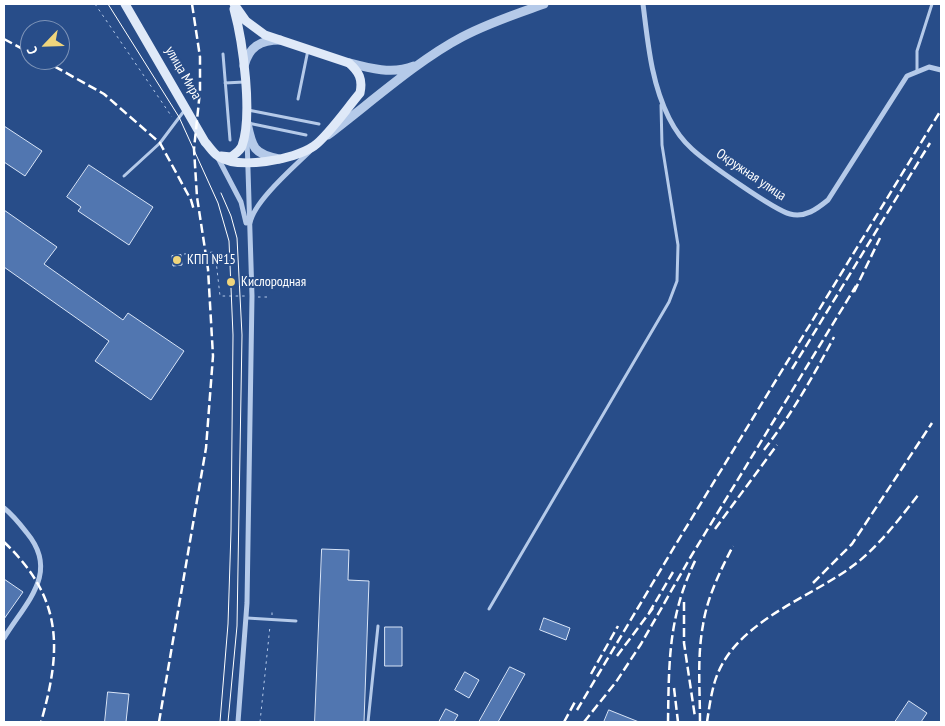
<!DOCTYPE html>
<html>
<head>
<meta charset="utf-8">
<style>
  body { margin:0 }
  #map { position:relative; width:945px; height:726px; overflow:hidden; background:#284d89; font-family:"PT Sans Narrow",sans-serif }
  canvas { display:block }
  .frame { position:absolute; inset:0; border:5px solid #fff; pointer-events:none }
  .north { position:absolute; left:20px; top:20px; width:50px; height:50px; box-sizing:border-box; background:#284d89; border:1px solid #7e94b8; border-radius:50%; rotate:246deg; font-size:14px; font-weight:700; line-height:20px; text-align:center; color:#fff }
  .north::after { content:''; display:block; margin:auto; width:18px; height:22px; background:#f0d57c; clip-path:polygon(50% 0,100% 100%,50% 72%,0 100%) }
</style>
</head>
<body>
<div id="map">
<canvas width="945" height="726"></canvas>
<div class="frame"></div>
<div class="north">С</div>
</div>
<script>
const g = document.querySelector('canvas').getContext('2d');
g.lineJoin = 'round';
function paint(path, color) {
  g.fillStyle = color;
  g.fill(path, 'evenodd');
}
function trace(path, color, width, dash) {
  g.strokeStyle = color;
  g.lineWidth = width;
  g.lineCap = dash ? 'butt' : 'round';
  g.setLineDash(dash || []);
  g.stroke(path);
}
function write(font, color, halo, rows, align = 'center') {
  g.font = font + ' "PT Sans Narrow",sans-serif';
  g.lineWidth = 4;
  g.setLineDash([]);
  g.textBaseline = 'middle';
  g.strokeStyle = halo;
  g.fillStyle = color;
  for (const [text, x, y, turn = 0] of rows) {
    g.save();
    g.translate(x, y);
    g.rotate((+turn || 0) * Math.PI / 180);
    g.textAlign = isNaN(turn) ? turn : align;
    if (halo) g.strokeText(text, 0, 0);
    g.fillText(text, 0, 0);
    g.restore();
  }
}
const building = new Path2D(`
  M4,126L42,151L25,176L4,162Z
  M89,165L153,207L129,245L78,211L81,207L67,197Z
  M4,210L57,247L44,264L123,320L128,313L184,351L151,400L95,361L109,341L4,267Z
  M181,255L182,265L173,266L172,256Z
  M322,549L349,550L348,580L369,581L364,722H315Z
  M4,579L23,592L4,619Z
  M544,618L570,628L566,640L540,630Z
  M385,627H402V666H385Z
  M510,667L525,674L498,722H479Z
  M465,672L479,680L469,698L455,690Z
  M108,692L129,694L126,722H105Z
  M909,701L927,713L921,722H895Z
  M446,709L458,715L454,722H439Z
  M609,710L639,722H604Z`);
paint(building, '#5176b0');
trace(building, '#d9e5f7', 1);
trace(new Path2D(`
  M95,4L172,117
  M184,254L215,252L220,296H246
  M258,297H270
  M272,615V610
  M260,722L270,626`), '#b5cae9', 1, [2.5, 4]);
trace(new Path2D(`
  M223,54L230,140
  M917,71V51L932,4
  M225,83L244,82
  M298,99L308,50
  M248,110L319,124
  M248,123L306,135
  M124,176L160,143L184,111
  M489,609L669,302L677,281L678,245L662,145L661,105
  M247,618L296,621
  M368,722L378,626`), '#b5cae9', 3);
trace(new Path2D(`
  M643,4C648,43 651,82 669,118C675,130 682,140 692,149C706,162 774,210 790,214C805,218 817,209 828,200L907,76L929,67L941,70
  M218,158L241,202L246,223
  M250,223C254,201 294,167 310,151
  M4,508C13,515 20,524 27,533C60,573 26,602 4,638
  M238,722L247,603L252,296L247,138`), '#b5cae9', 5);
trace(new Path2D(`
  M349,63C372,68 391,75 414,66
  M244,66C249,47 260,40 280,40
  M247,123C252,147 253,154 279,159
  M328,135C369,104 418,60 462,37C488,23 516,14 544,4`), '#b5cae9', 9);
trace(new Path2D(`
  M125,4L205,142C209,146 213,153 218,156C238,170 294,160 314,146C328,136 348,107 360,93C363,79 359,72 349,63L265,35L246,21L234,4
  M221,156L231,157C235,154 240,151 242,146C253,115 243,42 234,9`), '#dfe9f8', 9);
trace(new Path2D(`
  M108,4L179,117L218,203L229,241L233,335L231,531L228,624L220,722
  M221,193L231,216L237,238L242,335L237,626L228,722`), '#fff', 1);
trace(new Path2D(`
  M4,39L30,53
  M43,60L104,94L160,143L191,200L194,210
  M854,292L880,238
  M792,369L930,143
  M764,450C791,415 813,377 834,337
  M715,529L777,445
  M4,542C63,598 62,649 41,722
  M813,583L852,544L932,423
  M684,602V643L695,717
  M649,613L673,572
  M617,656L653,608
  M591,674L618,626
  M674,688L678,722
  M577,710L676,544L941,110
  M159,722L206,448L213,356L208,269L197,197L194,149L200,91V57L192,4
  M564,722L576,700
  M584,722L616,682L641,644L690,558L856,286
  M668,722C669,662 668,616 696,559
  M700,722C700,690 697,657 703,625C707,598 720,571 733,546
  M707,722C709,709 711,694 715,681C734,620 813,598 858,562C882,542 900,518 919,494`), '#fff', 2.5, [9, 4]);
for (const [x, y, r, color] of [
  [177,260,5,"#f0d57c"],
  [231,282,5,"#f0d57c"]
]) {
  const dot = new Path2D();
  dot.arc(x, y, r, 0, 2 * Math.PI);
  g.fillStyle = color;
  g.fill(dot);
  trace(dot, '#284d89', 2);
}
write('14px', '#fff', '#284d89', [
  ["улица Мира",183,73,60],
  ["Окружная улица",751,175,34]
]);
write('14px', '#fff', '#284d89', [
  ["КПП №15",187,260],
  ["Кислородная",241,282]
], 'left');
</script>
</body>
</html>
